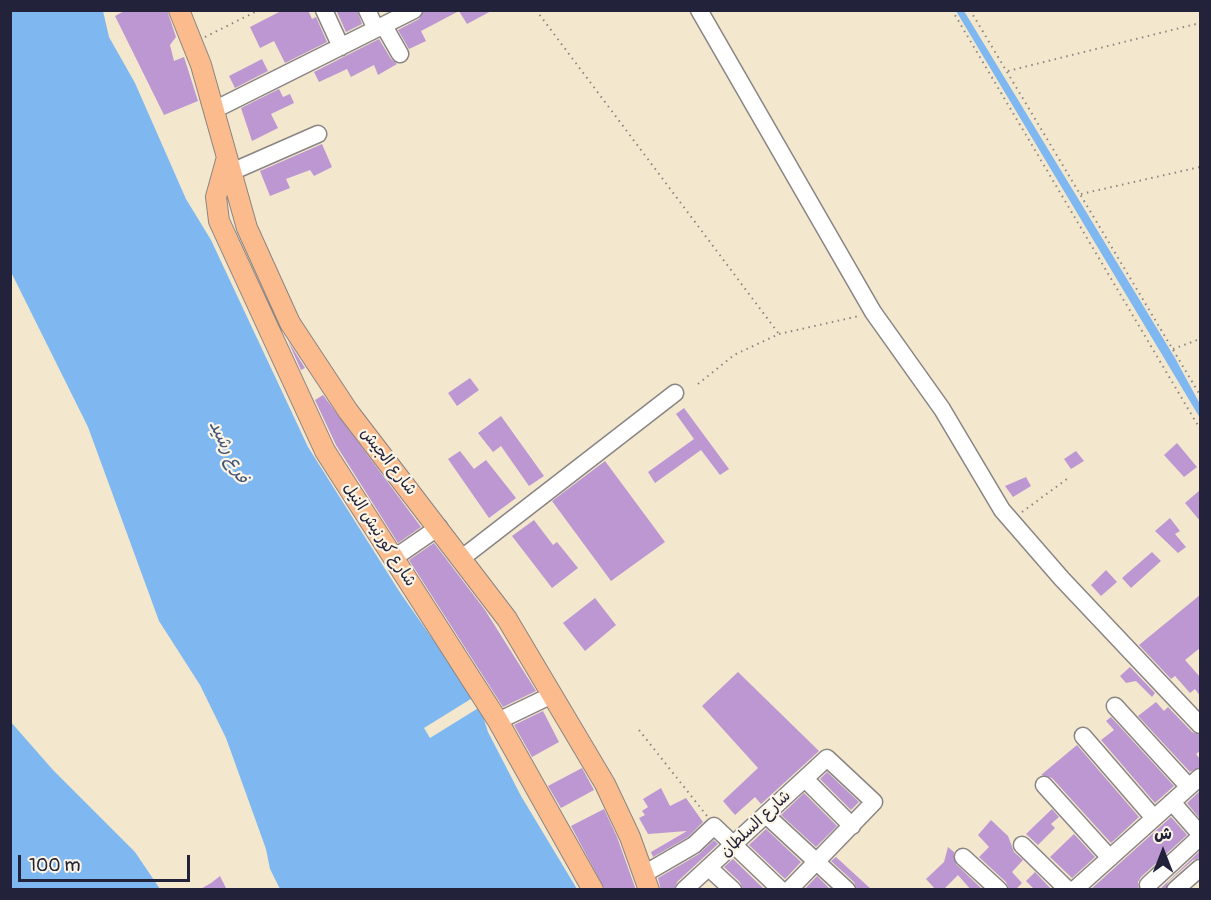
<!DOCTYPE html>
<html>
<head>
<meta charset="utf-8">
<style>
  body { margin:0 }
  #map { position:relative; width:1211px; height:900px; overflow:hidden; background:#f3e8ce; font-family:Pangolin,"Playpen Sans Arabic",sans-serif }
  canvas { display:block }
  .frame { position:absolute; inset:0; border:12px solid #22223b; pointer-events:none }
  .north { position:absolute; left:1133px; top:822px; width:60px; height:60px; -webkit-text-stroke:4px #fcf5e5; paint-order:stroke; rotate:0deg; font-size:16px; font-weight:700; line-height:24px; text-align:center; color:#22223b }
  .north::after { content:''; display:block; margin:auto; width:21px; height:27px; background:#22223b; clip-path:polygon(50% 0,100% 100%,50% 72%,0 100%) }
  .scale { position:absolute; left:18px; top:855px; width:172px; height:27px; box-sizing:border-box; border:3px solid #22223b; border-top:0; padding-left:8px; font-size:18px; line-height:21px; white-space:nowrap; color:#22223b; -webkit-text-stroke:4px #fcf5e5; paint-order:stroke }
</style>
</head>
<body>
<div id="map">
<canvas width="1211" height="900"></canvas>
<div class="frame"></div>
<div class="north">ش</div>
<div class="scale">100 m</div>
</div>
<script>
const g = document.querySelector('canvas').getContext('2d');
g.lineJoin = 'round';
function paint(path, color) {
  g.fillStyle = color;
  g.fill(path, 'evenodd');
}
function trace(path, color, width, dash) {
  g.strokeStyle = color;
  g.lineWidth = width;
  g.lineCap = dash ? 'butt' : 'round';
  g.setLineDash(dash || []);
  g.stroke(path);
}
function write(font, color, halo, rows, align = 'center') {
  g.font = font + ' Pangolin,"Playpen Sans Arabic",sans-serif';
  g.lineWidth = 4.5;
  g.setLineDash([]);
  g.textBaseline = 'middle';
  g.strokeStyle = halo;
  g.fillStyle = color;
  for (const [text, x, y, turn = 0] of rows) {
    g.save();
    g.translate(x, y);
    g.rotate((+turn || 0) * Math.PI / 180);
    g.textAlign = isNaN(turn) ? turn : align;
    if (halo) g.strokeText(text, 0, 0);
    g.fillText(text, 0, 0);
    g.restore();
  }
}
paint(new Path2D(`
  M10,11H103L109,37L135,83L186,199L211,240L308,447L399,591L480,707L488,732L521,796L577,889H280L270,869L266,849L226,738L200,685L159,621L88,427L11,272Z
  M956,11H964L1175,358L1200,404V418Z
  M10,721L53,770L135,852L160,889H11Z`), '#7fb8f0');
paint(new Path2D(`
  M474,697L480,707L430,738L424,728Z`), '#f3e8ce');
paint(new Path2D(`
  M126,10H167L176,37L170,45L174,61L184,57L198,101L164,115L115,16Z
  M283,10H308L312,19L316,17L327,42L285,63L274,41L260,48L250,27Z
  M336,10H357L362,24L346,32Z
  M424,10H493L467,24L459,11L421,31L426,41L409,49L398,30L419,19Z
  M379,39L391,59L397,64L378,75L374,65L351,77L347,69L319,82L314,72Z
  M262,59L268,71L235,88L229,76Z
  M279,89L283,97L290,94L294,103L271,114L278,128L252,141L241,108Z
  M322,144L332,167L314,176L310,170L286,179L290,188L270,196L260,171Z
  M288,341L305,368L301,370Z
  M470,378L479,390L457,406L448,393Z
  M323,395L421,527L398,543L336,445L315,400Z
  M684,408L729,469L720,475L701,450L655,483L648,472L694,439L676,414Z
  M501,416L544,476L529,486L501,446L493,452L478,433Z
  M1177,443L1197,467L1184,477L1164,455Z
  M460,451L474,469L486,460L516,498L489,518L448,459Z
  M1076,451L1084,461L1071,469L1064,459Z
  M605,461L665,542L611,581L552,501Z
  M1026,477L1031,486L1013,497L1005,486Z
  M1200,490V521L1185,503Z
  M1170,518L1180,531L1175,534L1186,547L1178,553L1155,531Z
  M534,520L553,545L557,542L578,568L552,588L512,536Z
  M434,543L485,610L536,691L503,707L409,560Z
  M1152,552L1161,561L1131,588L1122,578Z
  M1106,570L1117,582L1101,596L1091,585Z
  M1200,595V648L1185,660L1200,677V696L1195,689L1190,693L1175,676L1171,679L1139,645Z
  M595,598L616,625L585,651L563,623Z
  M1130,667L1155,693L1152,697L1136,681L1126,683L1120,676Z
  M738,672L819,751L761,804L755,797L735,815L723,801L758,768L702,706Z
  M1156,702L1164,711L1168,707L1192,732L1200,735V751L1196,754L1200,759V767L1190,772L1138,716Z
  M543,711L559,742L532,757L514,725Z
  M1111,717L1174,786L1155,803L1101,740L1114,730L1106,721Z
  M1077,745L1139,817L1111,843L1052,778L1041,775Z
  M582,768L594,790L561,808L548,786Z
  M827,772L859,802L851,810L820,779Z
  M661,788L670,806L686,798L703,822L688,837L653,857L651,852L687,831L648,834L639,818L645,815L642,811L648,807L643,799Z
  M1200,791V819L1187,803Z
  M804,793L837,826L816,847L781,815Z
  M604,809L617,837L636,890H605L571,826Z
  M1052,809L1059,817L1051,824L1055,828L1038,845L1026,834Z
  M1171,817L1187,835L1141,877L1138,882L1139,890H1090Z
  M991,820L1008,836L1014,852L1023,860L1012,872L1022,883L1015,890H1009L1006,882L979,857L989,847L978,835Z
  M766,829L801,862L785,879L749,845Z
  M1074,834L1095,857L1072,878L1050,857Z
  M714,840L718,844L677,882L674,890H661L658,878L699,854Z
  M948,847L954,852L956,864L983,890H971L958,875L943,890H936L926,879L944,862Z
  M1200,851V858L1193,860L1168,882L1165,890H1159Z
  M836,857L872,890H857L854,882L831,861Z
  M733,859L765,890H743L740,882L724,867Z
  M1035,872L1052,890H1035L1026,881Z
  M220,876L227,890H199L211,883Z
  M817,876L831,890H804Z`), '#bc97d2');
const minor = new Path2D(`
  M324,10L341,47
  M367,10L376,29
  M699,10L873,312L942,409L1002,510L1062,579L1200,725
  M384,26L400,54
  M214,110L414,10
  M229,173L318,134
  M394,558L439,527
  M462,558L675,393
  M1115,706L1189,787
  M498,721L552,695
  M1083,736L1154,818
  M805,779L852,826
  M1044,785L1110,858
  M1172,802L1200,834
  M766,815L847,890
  M1022,845L1068,890
  M963,857L999,890
  M709,868L733,890
  M644,874L694,845L714,826L781,890
  M1148,885L1200,837
  M684,890L827,758L874,802L789,890
  M1074,890L1200,777
  M1175,890L1200,868`);
const major = new Path2D(`
  M179,10L201,65L247,228L290,323L348,411L507,619L605,784L630,837L649,890
  M226,161L216,197L219,221L325,451L498,721L593,890`);
trace(minor, '#8a8584', 19);
trace(major, '#8a8584', 22);
trace(new Path2D(`
  M536,10L779,334
  M952,10L1200,429
  M970,10L1200,395
  M205,37L259,10
  M1008,71L1200,23
  M1081,194L1200,167
  M10,283V289
  M1173,349L1200,339
  M698,384L734,355L779,334L859,316
  M1022,512L1067,479
  M639,730L707,816`), '#8a8584', 2, [1.5, 4.5]);
trace(minor, '#fff', 16);
trace(major, '#fbbb8d', 20);
write('16px', '#22223b', '#fcf5e5', [
  ["شارع الجيش",388,462,52],
  ["شارع كورنيش النيل",379,535,57],
  ["شارع السلطان",756,824,-43]
]);
write('italic 18px', '#43567a', '#fcf5e5', [
  ["فرع رشيد",228,452,64]
]);
</script>
</body>
</html>
